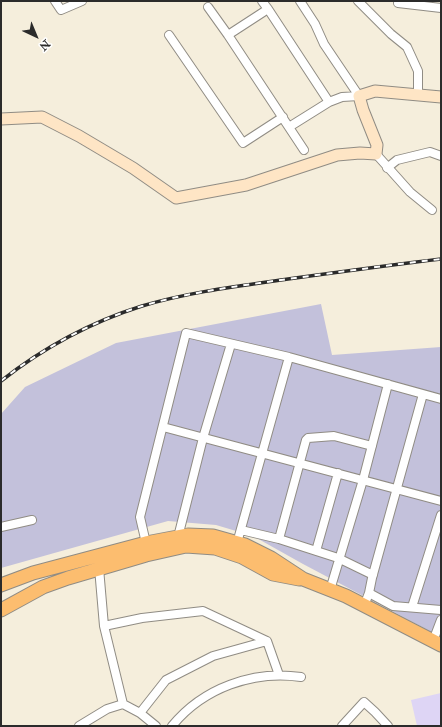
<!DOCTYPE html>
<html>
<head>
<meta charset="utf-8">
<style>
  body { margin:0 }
  #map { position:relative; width:442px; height:727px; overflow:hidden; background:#f5eedc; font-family:"IM FELL Double Pica",serif }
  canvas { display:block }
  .frame { position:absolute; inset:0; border:2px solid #2b2b2b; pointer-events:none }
  .north { position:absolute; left:16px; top:16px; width:40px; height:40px; -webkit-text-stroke:3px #fff; paint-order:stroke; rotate:136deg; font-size:11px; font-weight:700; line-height:16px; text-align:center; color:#2b2b2b }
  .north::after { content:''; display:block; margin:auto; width:14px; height:18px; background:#2b2b2b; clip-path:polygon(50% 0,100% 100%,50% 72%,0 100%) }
</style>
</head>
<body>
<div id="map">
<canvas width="442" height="727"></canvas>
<div class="frame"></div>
<div class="north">N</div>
</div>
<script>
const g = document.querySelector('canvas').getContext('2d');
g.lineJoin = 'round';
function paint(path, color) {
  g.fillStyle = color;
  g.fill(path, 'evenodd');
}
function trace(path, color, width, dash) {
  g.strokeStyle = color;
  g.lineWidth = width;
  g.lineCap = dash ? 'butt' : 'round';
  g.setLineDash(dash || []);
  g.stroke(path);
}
paint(new Path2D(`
  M441,693V726H417L411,700Z`), '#ded5f5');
paint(new Path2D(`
  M321,304L332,355L441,347V637L303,564L253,536L216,525L168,521L1,568V414L25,387L116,343Z`), '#c3c1db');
const street = new Path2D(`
  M55,1L61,10L82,1
  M262,1L268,9
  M300,1L315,24L324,44L359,96L342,97L329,102L268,9L228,35L304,150
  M358,1L391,34L407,47L418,71V95
  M398,3L441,8
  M208,7L228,35
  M169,35L243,143L283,117
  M289,127L329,102
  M376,154L410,192L432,210
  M387,168L397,160L430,152L441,156
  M163,427L441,501
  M1,527L32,520
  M241,530L279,539L338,558L373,575
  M178,537L203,438L231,344
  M279,539L306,440L308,438L334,436L372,446
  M146,543L140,517L186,333L289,357L441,399
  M237,543L289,357
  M316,551L338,473
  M99,568L104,626
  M330,590L363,480L388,384
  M369,593L393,606L441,610
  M364,606L369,593L372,578L423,394
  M412,607L441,515
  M433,641L441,620
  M123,704L104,626L142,618L203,611L267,641L279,675
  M140,713L166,680L213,656L267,641
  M79,726L107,709L123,704L140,713L156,726
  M172,726C203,688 253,670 301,677
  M342,726L364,702L375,712L388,726`);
const secondary = new Path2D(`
  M1,119L42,117L79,136L133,168L176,198L246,185L337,155L360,153L376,154L377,145L363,110L359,96L375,91L441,97`);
const primary = new Path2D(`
  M1,585L33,573L146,543L188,535L213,536L245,545L271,558L303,579L346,596L441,645
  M1,610L43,587L68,578L146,555L186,546L215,548L242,557L273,574L299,579`);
trace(street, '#908c84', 10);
trace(secondary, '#908c84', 13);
trace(primary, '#908c84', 15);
trace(street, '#fff', 8);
trace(secondary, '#fee5c5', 11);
trace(primary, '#fcbd6f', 13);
const rail = new Path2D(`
  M1,381C43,348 91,322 142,306C189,292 239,286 288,279C339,272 390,265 441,259`);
trace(rail, '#2b2b2b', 3.5);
trace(rail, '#fff', 2, [6]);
</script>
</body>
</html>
